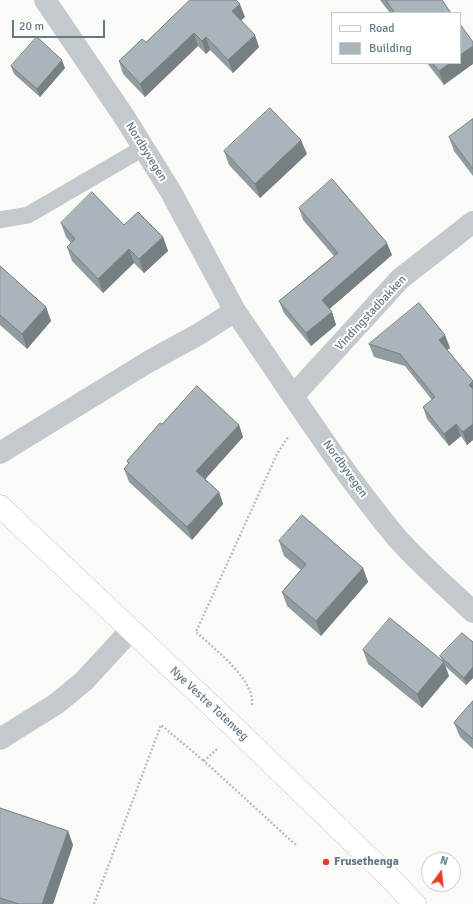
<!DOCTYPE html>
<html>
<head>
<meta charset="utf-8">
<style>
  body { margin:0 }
  #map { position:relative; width:473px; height:904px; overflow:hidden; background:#fafaf7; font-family:Signika,sans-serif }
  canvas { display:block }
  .legend { position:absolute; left:331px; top:12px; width:130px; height:52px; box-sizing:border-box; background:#fff; border:1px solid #c1cace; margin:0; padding:5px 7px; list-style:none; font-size:12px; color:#637a84 }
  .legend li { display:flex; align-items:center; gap:8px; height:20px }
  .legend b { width:20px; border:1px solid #c1cace }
  .north { position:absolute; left:421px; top:852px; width:40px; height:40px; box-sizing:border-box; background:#fff; border:1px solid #c1cace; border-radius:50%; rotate:15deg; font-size:11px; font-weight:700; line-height:16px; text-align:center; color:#637a84 }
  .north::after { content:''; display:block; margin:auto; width:14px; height:18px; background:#ec3b25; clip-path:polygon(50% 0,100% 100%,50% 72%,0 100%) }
  .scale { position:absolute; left:12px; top:20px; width:93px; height:18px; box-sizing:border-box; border:2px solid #637a84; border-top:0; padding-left:5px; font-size:12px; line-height:14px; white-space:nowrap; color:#637a84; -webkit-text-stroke:3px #fff; paint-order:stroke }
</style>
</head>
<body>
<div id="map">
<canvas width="473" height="904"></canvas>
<ul class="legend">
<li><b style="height:5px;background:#fff"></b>Road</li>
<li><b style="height:11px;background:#a9b5ba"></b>Building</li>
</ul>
<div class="north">N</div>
<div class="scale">20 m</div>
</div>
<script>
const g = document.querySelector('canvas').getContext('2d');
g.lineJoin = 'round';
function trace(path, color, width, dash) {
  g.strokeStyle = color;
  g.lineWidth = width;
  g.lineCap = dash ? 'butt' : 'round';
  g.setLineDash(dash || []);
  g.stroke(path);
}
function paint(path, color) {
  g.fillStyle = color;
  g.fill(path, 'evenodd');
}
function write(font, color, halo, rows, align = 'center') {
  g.font = font + ' Signika,sans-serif';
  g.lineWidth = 4;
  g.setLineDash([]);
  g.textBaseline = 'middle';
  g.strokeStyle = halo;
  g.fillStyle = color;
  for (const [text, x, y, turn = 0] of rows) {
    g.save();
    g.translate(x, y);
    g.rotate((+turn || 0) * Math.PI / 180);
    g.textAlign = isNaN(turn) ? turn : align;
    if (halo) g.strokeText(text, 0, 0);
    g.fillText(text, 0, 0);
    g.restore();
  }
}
const secondary = new Path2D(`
  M0,506L237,730L386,874L415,904`);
trace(secondary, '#b5bdc1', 23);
trace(new Path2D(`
  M252,705C255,679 213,648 196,632L277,454L288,437
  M217,749L204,761L297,846
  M94,904L161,725L204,761`), '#bdc1c3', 2.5, [2, 2]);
trace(new Path2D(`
  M0,220L28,215L143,148`), '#c3c9cc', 17);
trace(new Path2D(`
  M235,311C288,387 337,466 397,538C420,564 448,588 473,612
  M294,395L400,279L473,222
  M0,453L148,362L199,334L235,311L171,192L125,118L45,0
  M0,739L56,704L84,681L131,630`), '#c3c9cc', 22);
trace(secondary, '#fff', 22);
paint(new Path2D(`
  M380,0H442L451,13H390Z
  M245,17L241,20L259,47L233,73L210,50L206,54L198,46L145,97L123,74L119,61L146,42Z
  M427,63H460L444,85Z
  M11,66L65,68L40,97L14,74Z
  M473,119V176L454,151L449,137Z
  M224,151L307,154L260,198L229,165Z
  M299,208L392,255L329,309L332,312L336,325L311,346L284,313L279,301L334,256L303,220Z
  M61,223L124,225L163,237L168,251L144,273L134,263L103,293L72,261L67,247L71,243L66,237Z
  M0,266L46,307L51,321L27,349L0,325Z
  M369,344L450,348L447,350L473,381V440L467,445L461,436L449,446L427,419L423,407L432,400L405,366L374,357Z
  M162,424L239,425L243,437L205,479L219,492L223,504L192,540L129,482L124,469L128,464L127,461Z
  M279,541L363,568L368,582L321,636L287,606L282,592L301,570L284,556Z
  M473,642V678L466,685L445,666L449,676L422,708L368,664L363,650L442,660L440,656Z
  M473,701V749L460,737L454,723Z
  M0,808L68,831L73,845L53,904H0Z`), '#919ca0');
paint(new Path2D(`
  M240,4L245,17L237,24L232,11Z
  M194,33L198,46L145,97L140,84Z
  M255,35L259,47L233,73L228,60Z
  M206,37L210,50L206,54L202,41Z
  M473,46V64L444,85L439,71L450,63H460V55Z
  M62,60L65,68L40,97L37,89Z
  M301,140L307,154L260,198L255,184Z
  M163,237L168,251L144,273L139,259Z
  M387,243L392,255L326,312L322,300Z
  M129,249L134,263L103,293L98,279Z
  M46,307L51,321L27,349L22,334Z
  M332,312L336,325L311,346L306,333Z
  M445,335L450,348L444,352L439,340Z
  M473,382V395L469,385Z
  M456,424L461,436L449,446L444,434Z
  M473,424V440L467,445L463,432Z
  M239,425L243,437L201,484L196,471Z
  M219,492L223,504L192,540L187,527Z
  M363,568L368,582L321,636L316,621Z
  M444,662L449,676L422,708L417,694Z
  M473,667V678L466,685L464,678Z
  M68,831L73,845L53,904H42Z`), '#767f82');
const building = new Path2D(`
  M190,0H236L240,4L232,11L255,35L228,60L206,37L202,41L194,33L140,84L119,61L142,39L146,42Z
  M386,0H442L451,13H395Z
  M460,24L473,42V46L460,55Z
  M37,37L62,60L37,89L11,66Z
  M433,63H450L439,71Z
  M270,108L301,140L255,184L224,151Z
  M473,119V169L449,137Z
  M332,179L387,243L322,300L332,312L306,333L279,301L338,253L299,208Z
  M92,192L124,225L138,212L163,237L139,259L129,249L98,279L67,247L75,239L61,223Z
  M0,266L46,307L22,334L0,315Z
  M419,303L445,335L439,340L473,381L469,385L473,389V424L463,432L456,424L444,434L423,407L435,397L400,354L369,344Z
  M197,386L239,425L196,471L219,492L187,527L124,469L129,463L127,461L160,423L162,424Z
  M302,515L363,568L316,621L282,592L306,564L279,541Z
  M390,618L444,662L417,694L363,650Z
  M462,633L473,642V667L464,678L440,656Z
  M473,701V739L454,723Z
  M0,808L68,831L42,904H19L0,898Z`);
paint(building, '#a9b5ba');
trace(building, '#767f82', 1);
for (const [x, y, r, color] of [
  [326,862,4,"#ec3b25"]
]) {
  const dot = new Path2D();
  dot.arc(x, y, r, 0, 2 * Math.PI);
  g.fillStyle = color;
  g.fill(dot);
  trace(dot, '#fff', 1.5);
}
write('12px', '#637a84', '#fff', [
  ["Nordbyvegen",146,152,58],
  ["Vindingstadbakken",371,313,-47],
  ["Nordbyvegen",345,469,54],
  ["Nye Vestre Totenveg",209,704,43]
]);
write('bold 12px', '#637a84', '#fff', [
  ["Frusethenga",334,862]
], 'left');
</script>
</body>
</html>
